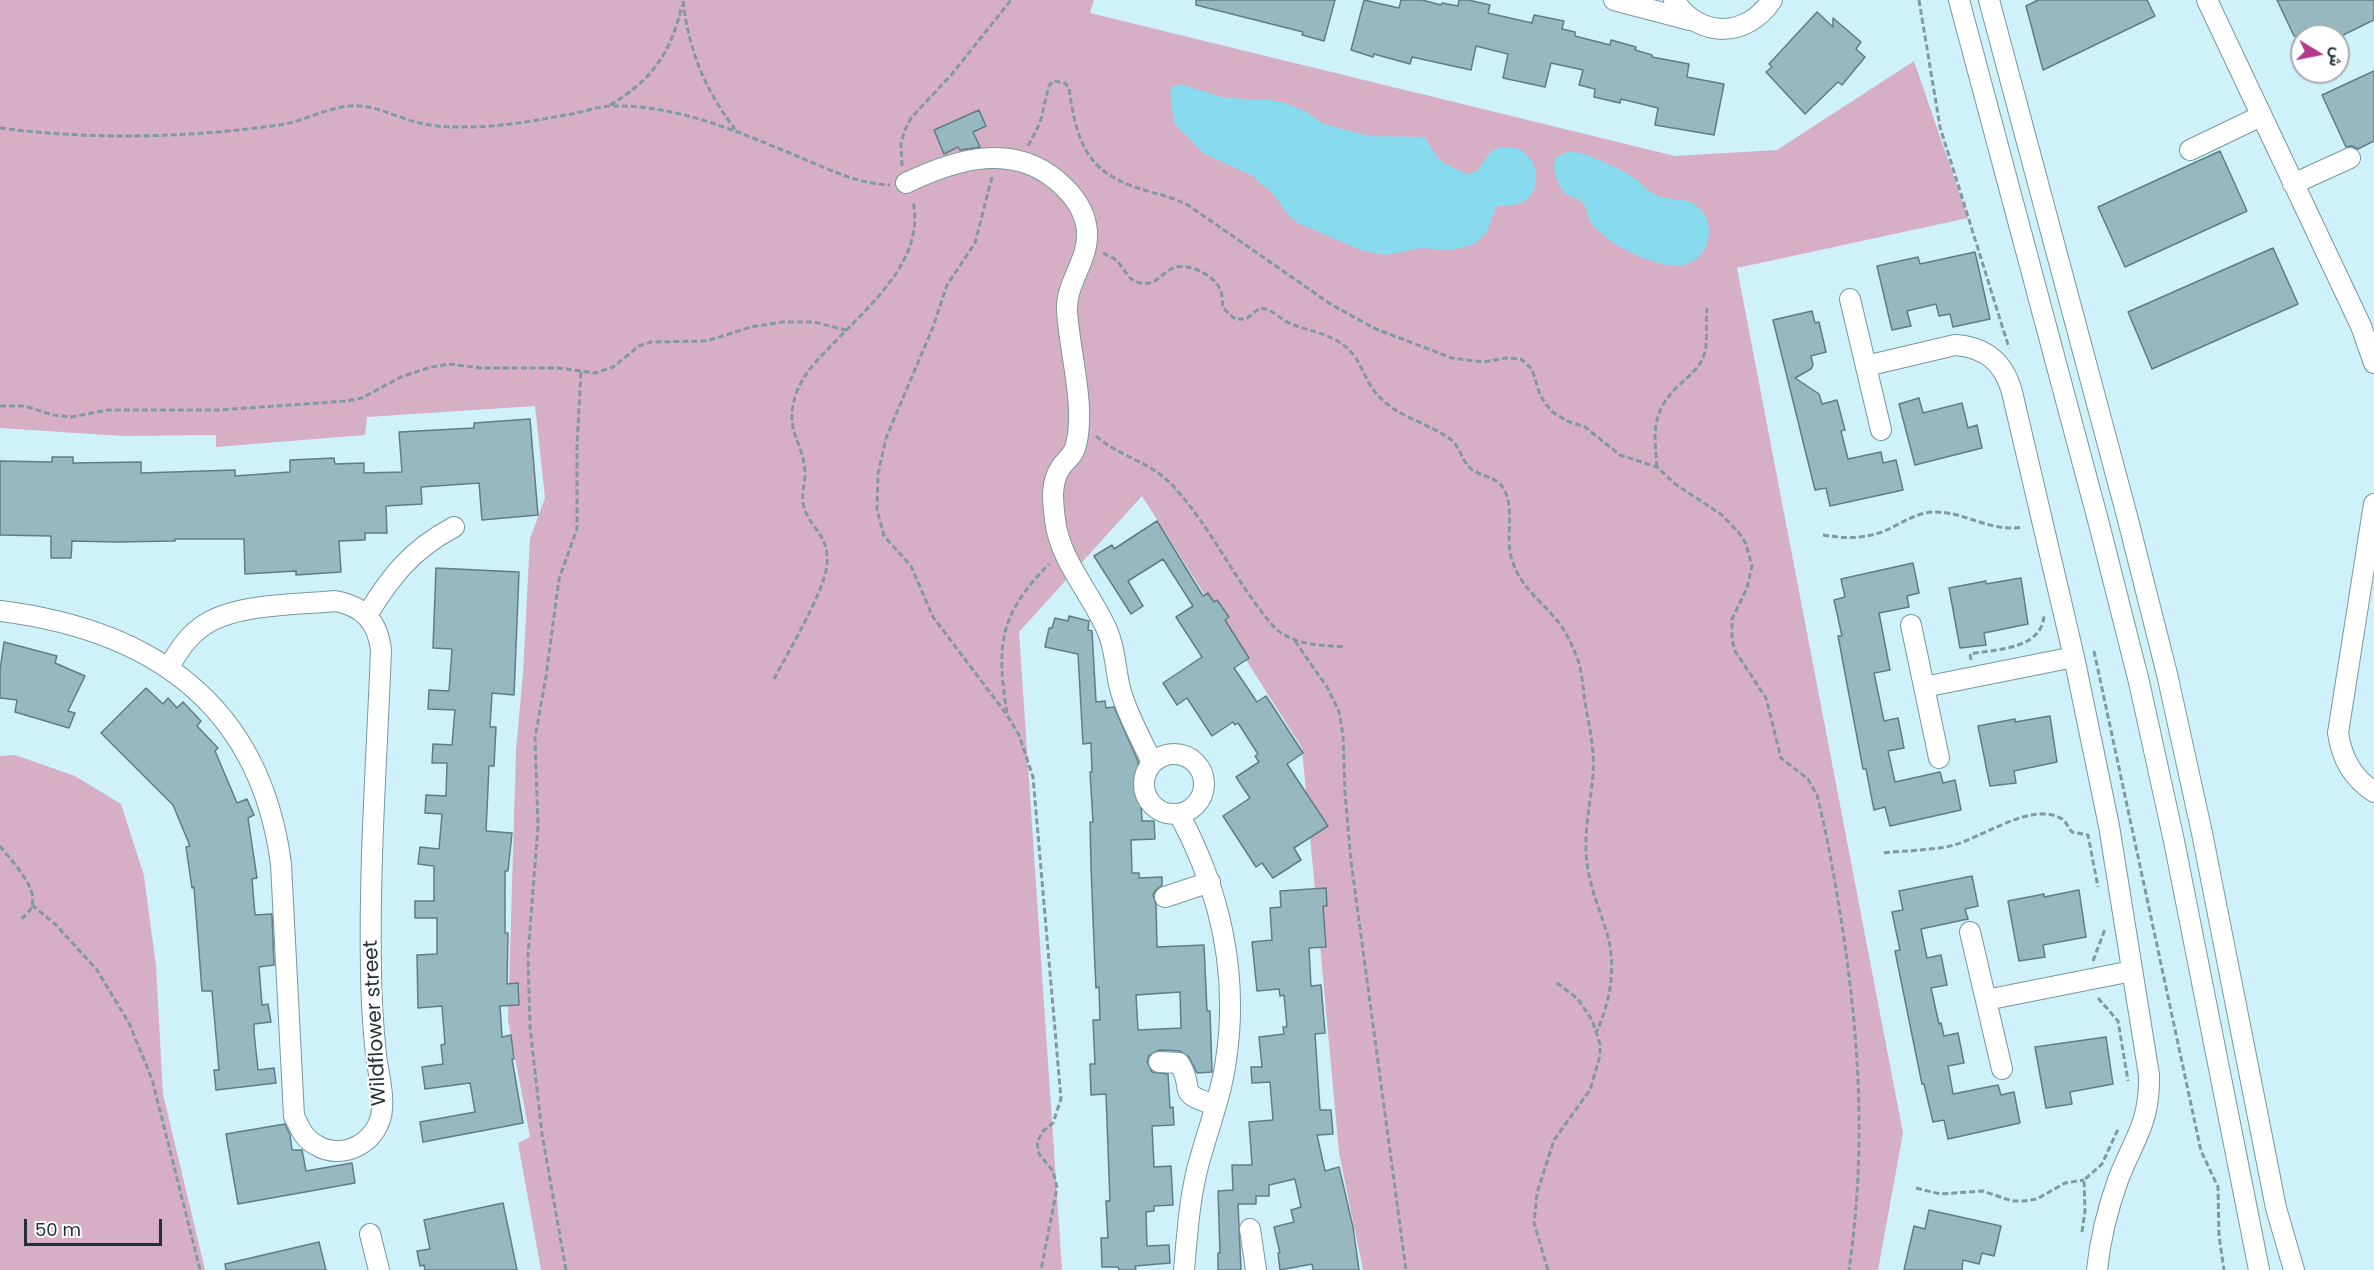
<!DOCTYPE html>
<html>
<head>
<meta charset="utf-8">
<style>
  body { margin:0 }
  #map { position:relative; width:2374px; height:1270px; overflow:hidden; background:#cff1fa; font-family:Poppins,Vazirmatn,sans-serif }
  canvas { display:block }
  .north { position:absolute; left:2290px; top:24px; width:60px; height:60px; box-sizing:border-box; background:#fff; border:2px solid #a7acae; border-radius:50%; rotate:100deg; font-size:16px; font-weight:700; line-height:24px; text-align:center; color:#233034 }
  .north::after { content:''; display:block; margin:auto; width:21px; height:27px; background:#b4398a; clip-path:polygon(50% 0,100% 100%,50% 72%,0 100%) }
  .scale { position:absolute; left:24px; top:1219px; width:138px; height:27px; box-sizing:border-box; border:3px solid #233034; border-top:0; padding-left:8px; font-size:18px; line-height:21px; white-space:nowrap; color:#233034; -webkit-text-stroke:4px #fff; paint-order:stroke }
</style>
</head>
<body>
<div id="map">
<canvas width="2374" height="1270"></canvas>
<div class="north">ش</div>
<div class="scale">50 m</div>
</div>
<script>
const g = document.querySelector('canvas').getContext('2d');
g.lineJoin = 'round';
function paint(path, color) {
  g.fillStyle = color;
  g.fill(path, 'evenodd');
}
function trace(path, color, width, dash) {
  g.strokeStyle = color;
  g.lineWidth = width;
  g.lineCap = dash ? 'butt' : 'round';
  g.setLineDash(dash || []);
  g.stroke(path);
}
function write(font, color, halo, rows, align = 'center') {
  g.font = font + ' Poppins,sans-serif';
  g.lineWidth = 4.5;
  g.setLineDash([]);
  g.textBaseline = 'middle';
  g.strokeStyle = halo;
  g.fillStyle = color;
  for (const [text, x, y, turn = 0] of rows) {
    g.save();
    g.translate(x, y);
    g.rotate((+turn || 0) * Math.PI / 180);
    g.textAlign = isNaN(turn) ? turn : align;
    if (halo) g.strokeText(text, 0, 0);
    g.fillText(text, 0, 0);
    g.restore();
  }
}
paint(new Path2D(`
  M0,0H1094L1090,13L1675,156L1777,150L1914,61L1968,218L1737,268L1903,1133L1878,1270H1363L1339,1153L1302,748L1142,496L1019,632L1062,1270H541L518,1143L530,1137L508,1020L516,750L523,673L530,539L545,498L535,406L367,417L365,435L216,447V435L123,436L0,428Z
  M15,755L75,776L121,804L144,876L156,966L163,1094L205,1270H0V756Z`), '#d7afc5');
paint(new Path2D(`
  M1180,84L1226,98L1271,100L1288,104L1305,111L1324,124L1369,136L1425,137L1432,150L1444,163L1466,174C1469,173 1473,173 1476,171C1487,163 1486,146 1508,147C1534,147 1546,182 1527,199C1517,208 1506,203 1496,207L1487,232L1475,244L1451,250L1422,248L1386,255L1363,251L1298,223L1289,216L1273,194L1253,176L1203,153L1174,123L1170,92L1172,87Z
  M1570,151C1590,154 1620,168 1637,180C1642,184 1646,189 1651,192C1665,202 1683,197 1694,204C1719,220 1711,258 1684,265C1664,270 1624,251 1608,239C1602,234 1592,226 1589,219C1587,212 1587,208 1582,202C1577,197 1572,198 1566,194C1557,186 1551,167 1556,157Z`), '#88daef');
const building = new Path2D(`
  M1196,0H1335L1324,41L1302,35L1303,32L1196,5Z
  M1364,0L1399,8L1401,0H1422L1441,5L1442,3L1458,6L1459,0H1468L1490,5L1488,13L1532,23L1534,15L1564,21L1562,29L1575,32V36L1610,45L1611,40L1636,47L1635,50L1652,55V57L1689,64L1687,77L1724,84L1714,135L1655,125L1658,108L1621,99L1620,103L1594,97L1595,89L1579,85L1583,70L1551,63L1545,87L1503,78L1508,54L1476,46L1471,70L1412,57L1410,64L1374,54L1373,57L1351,50Z
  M2038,0H2147L2155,16L2043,70L2026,6Z
  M2277,0H2374V20L2341,36H2294Z
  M1817,12L1833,27V18L1861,42L1856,49L1865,57L1842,85L1838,82L1805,114L1766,72L1772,67L1769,64Z
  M2374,71V141L2358,149L2352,146L2346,147L2322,95Z
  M979,110L986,126L973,132L980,147L960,150L958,147L944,154L934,130Z
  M2220,151L2247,211L2125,267L2098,207Z
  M2273,248L2298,304L2152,369L2128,312Z
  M1975,252L1990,319L1953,327L1950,314L1939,316L1936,304L1907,311L1911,326L1892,330L1877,266L1918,257L1920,264Z
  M1812,311L1815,323L1819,322L1826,352L1811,356L1813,365L1811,369L1795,378L1819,394L1822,404L1837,400L1845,430L1841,431L1848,459L1881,452L1883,463L1896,460L1903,490L1830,506L1826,488L1815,490L1773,320Z
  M1919,398L1923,413L1962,403L1968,428L1977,425L1982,448L1915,465L1899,404Z
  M530,419L538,515L482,520L479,483L421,487L422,504L386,506L387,533H365V540L339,541L341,572L296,575V571L245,574L244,539H175V541L117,542L72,541L71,558H51V536L0,535V461L52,462V457H73V463L141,462V473L235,470V476L290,472V460L334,458L335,464L364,463V473L402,472L399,432L474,428V423Z
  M1157,521L1203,596L1208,593L1214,602L1217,600L1229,617L1225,620L1249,658L1234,668L1257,702L1266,696L1303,753L1287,764L1328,826L1294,848L1301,860L1273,878L1262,863L1256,867L1223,816L1250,798L1236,777L1259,762L1255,756L1258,754L1238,723L1235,725L1233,722L1212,736L1187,698L1177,705L1163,683L1202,657L1176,617L1193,606L1163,559L1128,581L1143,606L1131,614L1094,556L1112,545L1114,549Z
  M1913,563L1919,593L1907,596L1909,607L1879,613L1890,670L1874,673L1884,721L1898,718L1904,748L1888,751L1895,782L1940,772L1943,783L1955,780L1961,810L1890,826L1885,807L1874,810L1866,769H1863L1838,636H1842L1834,600L1845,597L1841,579Z
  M436,568L519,572L514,695L492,693L490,727H496L494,766H489L486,831L512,833L508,871H505V933H508L507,984L518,983L519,1005L500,1006L502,1037L511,1035L514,1059H512L523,1123L423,1142L420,1122L475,1112L470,1083L425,1089L422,1067L443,1064L441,1045L445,1044L442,1006L418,1008L417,955L437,954V918H415V901H434V866L418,864L420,847L439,849L442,814L425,813L426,795L446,796L447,763H432L433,744L452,745L455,710L428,709L429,690L449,691L452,649L433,648Z
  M2021,578L2028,624L1984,633L1986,645L1960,648L1949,588L1986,581V584Z
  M1069,616L1089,621L1088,630L1092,631L1096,702L1105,701L1106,708L1114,707L1138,761L1142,821H1154L1155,839L1131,840L1132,873H1139V878L1162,877V885L1156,890L1153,895L1156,904L1157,947L1204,945L1207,1011H1210L1212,1072L1197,1073L1189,1057L1180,1051L1159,1050L1149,1056L1147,1062L1152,1072L1168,1074L1170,1108L1173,1107L1174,1125L1152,1126L1154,1167L1171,1166L1173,1205L1154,1206V1211L1146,1212L1147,1246L1169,1245L1170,1263L1135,1266L1136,1270H1119L1118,1267H1102L1101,1238H1108L1106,1201H1110L1106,1094L1091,1095L1090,1064H1095L1093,1020H1100L1099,987L1096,988L1095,968L1091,867L1090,822H1093L1090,772H1092L1091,743L1083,744L1078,654L1045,647L1049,628H1052L1055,618L1068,621ZM1180,992L1181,1028L1138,1030L1136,995Z
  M4,642L57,656L55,663L85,676L68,711L75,713L69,728L15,712L17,700L0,698V670Z
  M146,688L163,704L168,698L177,708L183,702L201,721L197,726L218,748L215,751L237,803L247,799L254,815L248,818L257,878L252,879L255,915L272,914L274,965L259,967L262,1005L268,1004L271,1022L254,1024V1032L258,1070L274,1068L276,1083L216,1090L214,1070H219L212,991H202L194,887L192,888L186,847L190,846L173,805L101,733Z
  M2050,716L2057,762L2014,771L2016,783L1990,786L1978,726L2015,719V722Z
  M1972,876L1978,906L1965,909L1968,919L1921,929L1927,958L1941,955L1947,985L1931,988L1939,1024L1941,1023L1944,1036L1958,1033L1964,1063L1948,1066L1953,1094L1998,1085L2001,1095L2014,1092L2020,1123L1948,1139L1944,1120L1933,1122L1924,1084H1922L1895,951L1900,950L1892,912L1903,910L1899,891Z
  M1326,888L1327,906H1323L1326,947L1309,948L1311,986L1321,985L1325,1033L1315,1034L1320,1110H1331L1333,1134L1317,1135L1325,1171L1339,1167L1353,1227L1359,1270H1313L1312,1264L1280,1270L1278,1253H1280L1274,1227L1294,1222L1291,1210L1301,1207L1295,1179L1269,1185V1196H1256V1204H1238L1241,1270H1218V1253H1220L1218,1191L1233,1190L1232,1165H1252L1249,1122L1273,1120L1270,1082L1252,1083L1251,1067H1262L1259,1037L1284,1034L1283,1027H1287L1284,995L1280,996L1279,989L1257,991L1252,942L1272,940L1270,908L1281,907L1280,891Z
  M2079,890L2086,937L2043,945L2045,957L2019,961L2008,901L2044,894V897Z
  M2106,1037L2113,1084L2070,1092L2072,1104L2046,1108L2035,1047Z
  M285,1124L290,1135L292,1150H302L306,1171L352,1163L355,1183L238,1204L226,1134Z
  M503,1203L517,1270H425L424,1265L420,1266L417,1251L430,1249L424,1220Z
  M1929,1210L2001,1226L1994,1256L1982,1253L1979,1264L1963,1260L1962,1270H1904L1914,1226L1925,1229Z
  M319,1242L326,1270H226L225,1264Z`);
paint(building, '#98b8c1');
trace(building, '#5f7d85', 1.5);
const minor = new Path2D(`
  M1614,0L1690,20
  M1674,0C1699,39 1747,38 1772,0
  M1959,0L2099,524L2139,682L2174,841L2259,1270
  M1989,0L2127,516L2167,674L2202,833L2276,1208L2294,1270
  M2207,0L2361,326L2374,363
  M2190,150L2261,116
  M906,183C960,157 1019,141 1065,188C1077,200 1086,215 1087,232C1089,260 1066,282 1067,310C1069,351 1086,405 1076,445C1074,455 1066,460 1061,467C1050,483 1053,503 1055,520C1060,561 1091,593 1107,630C1116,649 1115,672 1121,692C1128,716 1141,739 1152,762
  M2293,184L2350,158
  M1850,299L1881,430
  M1866,366L1955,345C1986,347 2004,363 2012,392L2074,657L2109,826L2149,1075C2150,1124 2134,1138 2118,1180C2108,1208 2100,1240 2097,1270
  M2374,504L2338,733C2342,759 2352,777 2374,792
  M0,611C152,630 260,704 281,864L294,1116C300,1128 304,1139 316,1145C344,1162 380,1141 382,1109C384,1092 378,1072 376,1055C373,1026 371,997 371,968C369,862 377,755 381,650C378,622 363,606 335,601C295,605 232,603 200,628C186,638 177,654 168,668
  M367,615C392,575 411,550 454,527
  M1911,625L1939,758
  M1924,687L2074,657
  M1144 784a30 30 0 1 1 60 0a30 30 0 1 1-60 0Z
  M1179,814C1220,890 1239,974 1226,1060C1221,1098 1206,1134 1197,1170C1189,1203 1187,1237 1184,1270
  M1165,897L1210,882
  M1970,932L2002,1069
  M1986,1000L2132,971
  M1159,1062L1179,1063C1197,1091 1172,1092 1216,1105
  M1250,1229L1256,1270
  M370,1234L379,1270`);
trace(minor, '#7898a0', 22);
trace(new Path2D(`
  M1919,0L1940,127L2009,348
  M683,1C689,51 705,90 735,129
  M610,105C652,80 671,53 682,5
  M0,128C92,140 187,138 279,125C303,122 325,108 349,106C370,104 387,113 406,119C423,125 439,127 456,127C492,128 529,122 565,115C580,113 595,107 610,106C676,104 739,132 799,157C829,169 857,184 890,185
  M1028,146L1040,123L1049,85L1054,81L1065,83L1069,88C1075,131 1082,166 1127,184C1148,193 1166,194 1188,205L1332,305L1376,329L1452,358L1483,362L1506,358L1521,359L1532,369L1540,395L1551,411L1567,421L1585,427L1620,455L1657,467L1675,484L1722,515L1740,534L1746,544L1752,566L1747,588L1732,619V640L1735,651L1766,698L1781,758L1808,779L1817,795C1828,838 1835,882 1842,925C1860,1044 1866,1151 1849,1270
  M902,166L901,143L905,130L911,118L952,74L1011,0
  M992,177L975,243L947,285L933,327L886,438L878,474L877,510L884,536L911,566L933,617L1007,715L1019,735L1033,777L1061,1099L1053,1123L1043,1131L1037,1142L1039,1154L1053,1171L1057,1188L1041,1270
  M1103,253C1108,256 1114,257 1118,262C1126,271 1128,281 1141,283C1155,286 1162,273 1173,268C1188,262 1214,275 1220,289C1223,295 1222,302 1223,308L1235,319H1246C1252,315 1258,306 1266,309C1273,311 1281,319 1289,323C1309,332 1329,332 1347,348C1361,360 1364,379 1376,393C1394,416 1426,422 1449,438C1460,446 1461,459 1470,468C1478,476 1492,475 1501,485C1517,505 1504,537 1512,560C1521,587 1537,597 1555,618C1565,629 1571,643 1577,657C1582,671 1583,687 1585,702C1589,726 1595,749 1593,774C1591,800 1585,824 1586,851C1587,879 1597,903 1606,930C1617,964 1611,999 1597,1031
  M0,406H25L53,415L71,417L108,410H219L346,401L362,398L401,377L431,367L449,364L481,368H558L595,373L613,367L639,346L651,342L707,341L751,327L782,322H814L846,330
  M1096,436C1119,457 1149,460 1173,486C1213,529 1237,586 1276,629C1297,646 1321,645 1346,647
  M1657,467C1654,431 1651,413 1678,386C1687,378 1698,369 1703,358C1709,343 1705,324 1707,308
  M1823,535C1846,539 1869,539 1891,528C1905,521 1917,513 1933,512C1965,511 1990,533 2023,527
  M1295,641L1329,690L1339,712L1343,735L1345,793L1351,861L1406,1270
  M2094,651L2201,1151L2218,1187L2219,1236L2224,1270
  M1971,660L1970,654C1996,649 2041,650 2044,616
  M774,679C788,652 825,591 827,564C829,533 810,529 804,507C800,495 806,483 805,471C802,438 783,430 797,391C804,374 816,361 829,348C866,308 926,262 913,201
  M1007,713C996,645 999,615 1049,564
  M0,846C15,866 53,901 19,920
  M1884,853C1907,850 1931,851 1954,845C1981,838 2031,802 2060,818C2066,820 2068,828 2072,832L2088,835L2098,887
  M32,905L56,925L97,970L129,1023L152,1079L200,1270
  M2093,961L2105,929
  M2098,998L2118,1021L2128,1081
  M1916,1188L1940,1194L1983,1191L2012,1201H2025L2037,1199L2065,1183L2084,1180
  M2082,1232L2085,1211L2084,1180L2102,1164L2119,1127
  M566,1270L542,1134L530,1027L528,955L538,826L535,738L546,676L559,579L577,529V445L581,371
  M1548,1270L1534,1223L1537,1193L1554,1140L1590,1090L1600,1056V1044L1592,1020L1578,999L1557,983`), '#8199a0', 3, [6, 3]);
trace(minor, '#fff', 20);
write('20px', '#233034', '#fff', [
  ["Wildflower street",376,1023,-93]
]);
</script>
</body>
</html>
